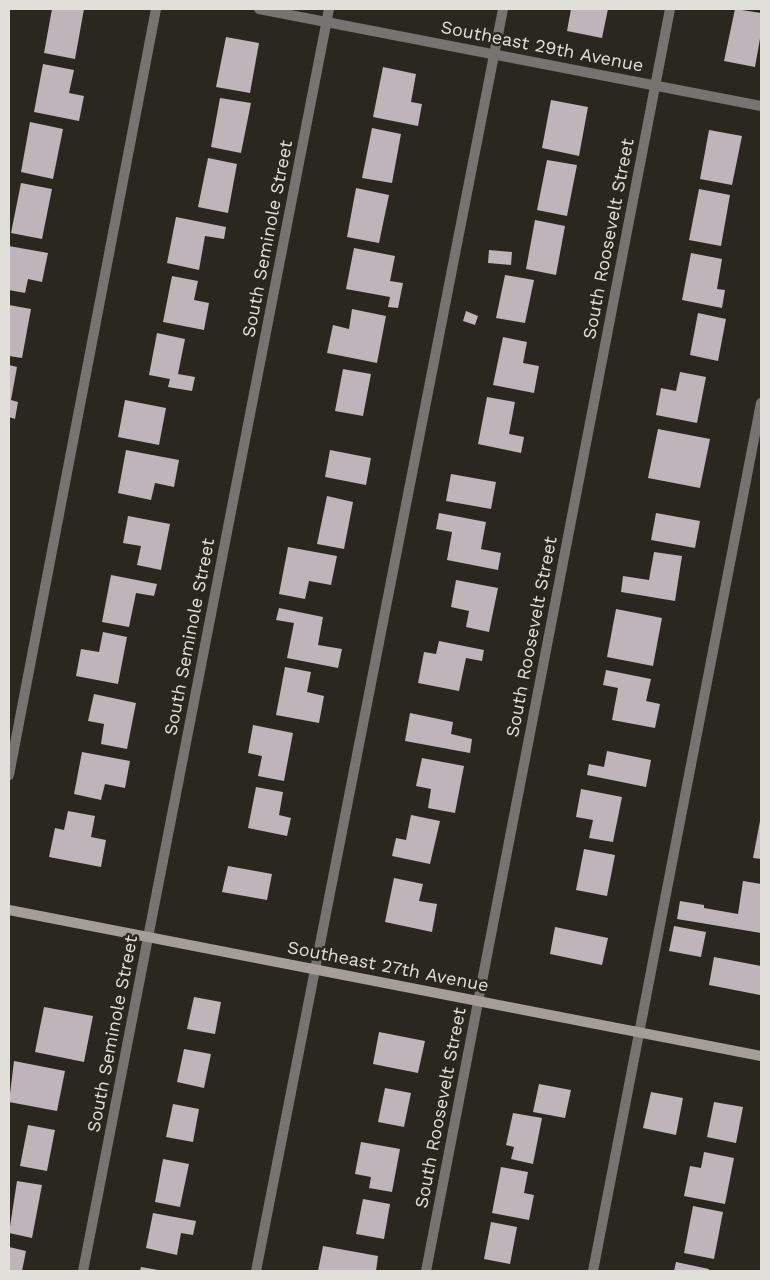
<!DOCTYPE html>
<html>
<head>
<meta charset="utf-8">
<style>
  body { margin:0 }
  #map { position:relative; width:770px; height:1280px; overflow:hidden; background:#2a271e; font-family:"Work Sans",sans-serif }
  canvas { display:block }
  .frame { position:absolute; inset:0; border:10px solid #e1dfd9; pointer-events:none }
</style>
</head>
<body>
<div id="map">
<canvas width="770" height="1280"></canvas>
<div class="frame"></div>
</div>
<script>
const g = document.querySelector('canvas').getContext('2d');
g.lineJoin = 'round';
function paint(path, color) {
  g.fillStyle = color;
  g.fill(path, 'evenodd');
}
function trace(path, color, width, dash) {
  g.strokeStyle = color;
  g.lineWidth = width;
  g.lineCap = dash ? 'butt' : 'round';
  g.setLineDash(dash || []);
  g.stroke(path);
}
function write(font, color, halo, rows, align = 'center') {
  g.font = font + ' "Work Sans",sans-serif';
  g.lineWidth = 5;
  g.setLineDash([]);
  g.textBaseline = 'middle';
  g.strokeStyle = halo;
  g.fillStyle = color;
  for (const [text, x, y, turn = 0] of rows) {
    g.save();
    g.translate(x, y);
    g.rotate((+turn || 0) * Math.PI / 180);
    g.textAlign = isNaN(turn) ? turn : align;
    if (halo) g.strokeText(text, 0, 0);
    g.fillText(text, 0, 0);
    g.restore();
  }
}
paint(new Path2D(`
  M52,9H84L75,59L44,53Z
  M571,9H608L602,38L567,31Z
  M735,9L761,13V33L755,67L724,61Z
  M226,37L259,43L250,93L216,87Z
  M43,64L74,70L69,93L84,96L79,121L34,112Z
  M383,67L416,74L411,102L422,104L418,126L373,117Z
  M220,98L251,103L241,153L211,147Z
  M551,100L588,107L579,156L542,148Z
  M30,122L63,129L53,179L21,172Z
  M372,128L401,134L392,183L362,178Z
  M709,130L742,136L732,185L700,179Z
  M208,158L237,164L228,213L198,207Z
  M547,160L577,165L567,216L537,210Z
  M21,183L52,189L42,239L11,233Z
  M356,188L389,195L379,243L347,237Z
  M699,189L730,195L721,246L689,240Z
  M176,217L226,227L224,239L205,236L199,270L167,263Z
  M535,220L565,226L556,275L526,269Z
  M9,246L48,253L42,282L28,279L25,293L9,290Z
  M354,248L395,256L390,281L403,283L398,308L388,307L390,297L346,289Z
  M489,250L512,252L511,265L488,263Z
  M691,253L722,259L717,289L725,290L722,308L682,300Z
  M505,275L534,280L525,323L496,318Z
  M172,276L198,281L194,300L209,303L204,330L163,322Z
  M9,305L31,309L22,358L9,356Z
  M352,309L386,316L377,363L327,353L333,325L349,329Z
  M466,311L478,316L475,325L463,321Z
  M698,313L726,319L718,361L690,355Z
  M157,333L185,339L178,374L195,377L192,391L168,387L170,379L149,375Z
  M503,337L527,342L523,363L539,366L534,393L493,385Z
  M9,365L17,367L11,400L18,402L15,419L9,417Z
  M343,369L371,374L363,416L335,411Z
  M680,372L706,377L697,423L656,415L661,388L676,391Z
  M487,397L515,402L509,434L524,437L521,453L478,444Z
  M125,400L166,408L159,445L118,437Z
  M658,429L710,439L700,488L648,478Z
  M126,450L179,460L174,487L155,483L151,500L118,493Z
  M330,450L371,458L366,485L325,477Z
  M451,474L496,482L491,509L446,501Z
  M327,496L353,502L344,549L317,544Z
  M439,513L486,522L481,549L501,553L498,570L447,560L452,532L436,529Z
  M656,513L700,521L695,548L651,540Z
  M128,516L170,524L161,570L137,565L141,546L123,543Z
  M288,547L337,556L331,585L309,581L305,599L279,594Z
  M654,552L682,556L675,601L621,592L623,576L649,580Z
  M111,575L157,584L154,596L136,593L129,627L102,622Z
  M456,580L498,588L489,632L466,627L469,611L451,607Z
  M279,608L323,617L318,645L342,649L338,668L287,658L294,623L276,620Z
  M616,609L662,618L653,666L607,657Z
  M103,632L127,637L118,684L76,676L81,649L99,652Z
  M439,641L484,650L482,661L466,658L459,691L418,683L424,652L436,654Z
  M285,667L311,672L307,692L324,696L319,723L276,715Z
  M606,670L651,679L646,701L660,704L655,728L612,720L618,688L603,685Z
  M94,694L136,703L127,749L101,744L104,724L88,721Z
  M410,713L453,722L451,734L472,739L470,753L405,741Z
  M253,725L293,733L284,781L258,776L262,756L248,753Z
  M607,751L651,760L646,787L587,775L589,764L604,767Z
  M82,752L130,761L125,788L105,784L101,800L74,794Z
  M422,758L464,766L455,813L428,808L431,789L416,786Z
  M256,787L283,792L279,815L291,818L287,836L248,828Z
  M581,789L622,797L613,842L589,838L593,820L576,817Z
  M68,811L95,816L91,837L106,840L101,867L49,857L55,828L64,830Z
  M411,815L440,821L430,864L392,856L396,838L406,840Z
  M760,821H761V859L753,858Z
  M584,849L615,855L607,896L576,890Z
  M228,866L272,874L267,900L222,892Z
  M394,878L423,884L419,901L437,904L432,932L385,922Z
  M743,881L761,884V933L677,919L680,901L704,905V908L738,914Z
  M674,926L706,932L701,957L669,951Z
  M555,927L608,938L602,965L550,954Z
  M714,957L761,966L760,995L709,985Z
  M194,997L221,1002L215,1034L187,1029Z
  M44,1007L93,1016L84,1062L35,1052Z
  M379,1032L425,1041L418,1073L373,1064Z
  M184,1049L211,1054L204,1088L177,1082Z
  M14,1061L65,1071L57,1111L9,1102Z
  M539,1084L571,1090L565,1118L533,1112Z
  M385,1088L411,1093L404,1127L378,1122Z
  M651,1092L683,1098L676,1135L643,1128Z
  M714,1102L743,1107L736,1143L707,1137Z
  M173,1104L199,1109L193,1142L166,1137Z
  M513,1113L542,1118L533,1164L511,1159L514,1147L506,1145Z
  M28,1125L55,1130L47,1171L20,1166Z
  M361,1142L400,1149L392,1192L369,1188L371,1177L355,1174Z
  M704,1152L734,1158L725,1204L684,1196L690,1166L701,1168Z
  M163,1159L189,1164L180,1207L155,1202Z
  M501,1167L528,1172L524,1193L534,1195L529,1220L492,1213Z
  M17,1181L42,1185L32,1238L9,1233Z
  M363,1199L390,1204L384,1239L356,1234Z
  M693,1206L723,1212L714,1259L684,1253Z
  M153,1213L196,1221L193,1235L181,1233L177,1255L146,1248Z
  M491,1222L517,1227L510,1264L484,1259Z
  M323,1246L378,1256L376,1271H318Z
  M9,1247L26,1251L22,1271H9Z
  M676,1262L709,1269L708,1271H674Z
  M141,1267L158,1270V1271H140Z`), '#c0b4bb');
trace(new Path2D(`
  M9,775L156,9
  M256,1271L503,9
  M593,1271L761,403`), '#777370', 10);
trace(new Path2D(`
  M426,1271L670,9`), '#777370', 10);
trace(new Path2D(`
  M259,9L761,106
  M83,1271L329,9`), '#777370', 10);
trace(new Path2D(`
  M9,910L761,1056`), '#a59e98', 10);
write('18px', '#e1dfd9', '#2a271e', [
  ["Southeast 29th Avenue",542,47,11],
  ["South Seminole Street",268,239,-79],
  ["South Roosevelt Street",609,239,-79],
  ["South Seminole Street",190,637,-79],
  ["South Roosevelt Street",532,637,-79],
  ["Southeast 27th Avenue",388,967,11],
  ["South Seminole Street",113,1034,-79],
  ["South Roosevelt Street",441,1108,-79]
]);
</script>
</body>
</html>
